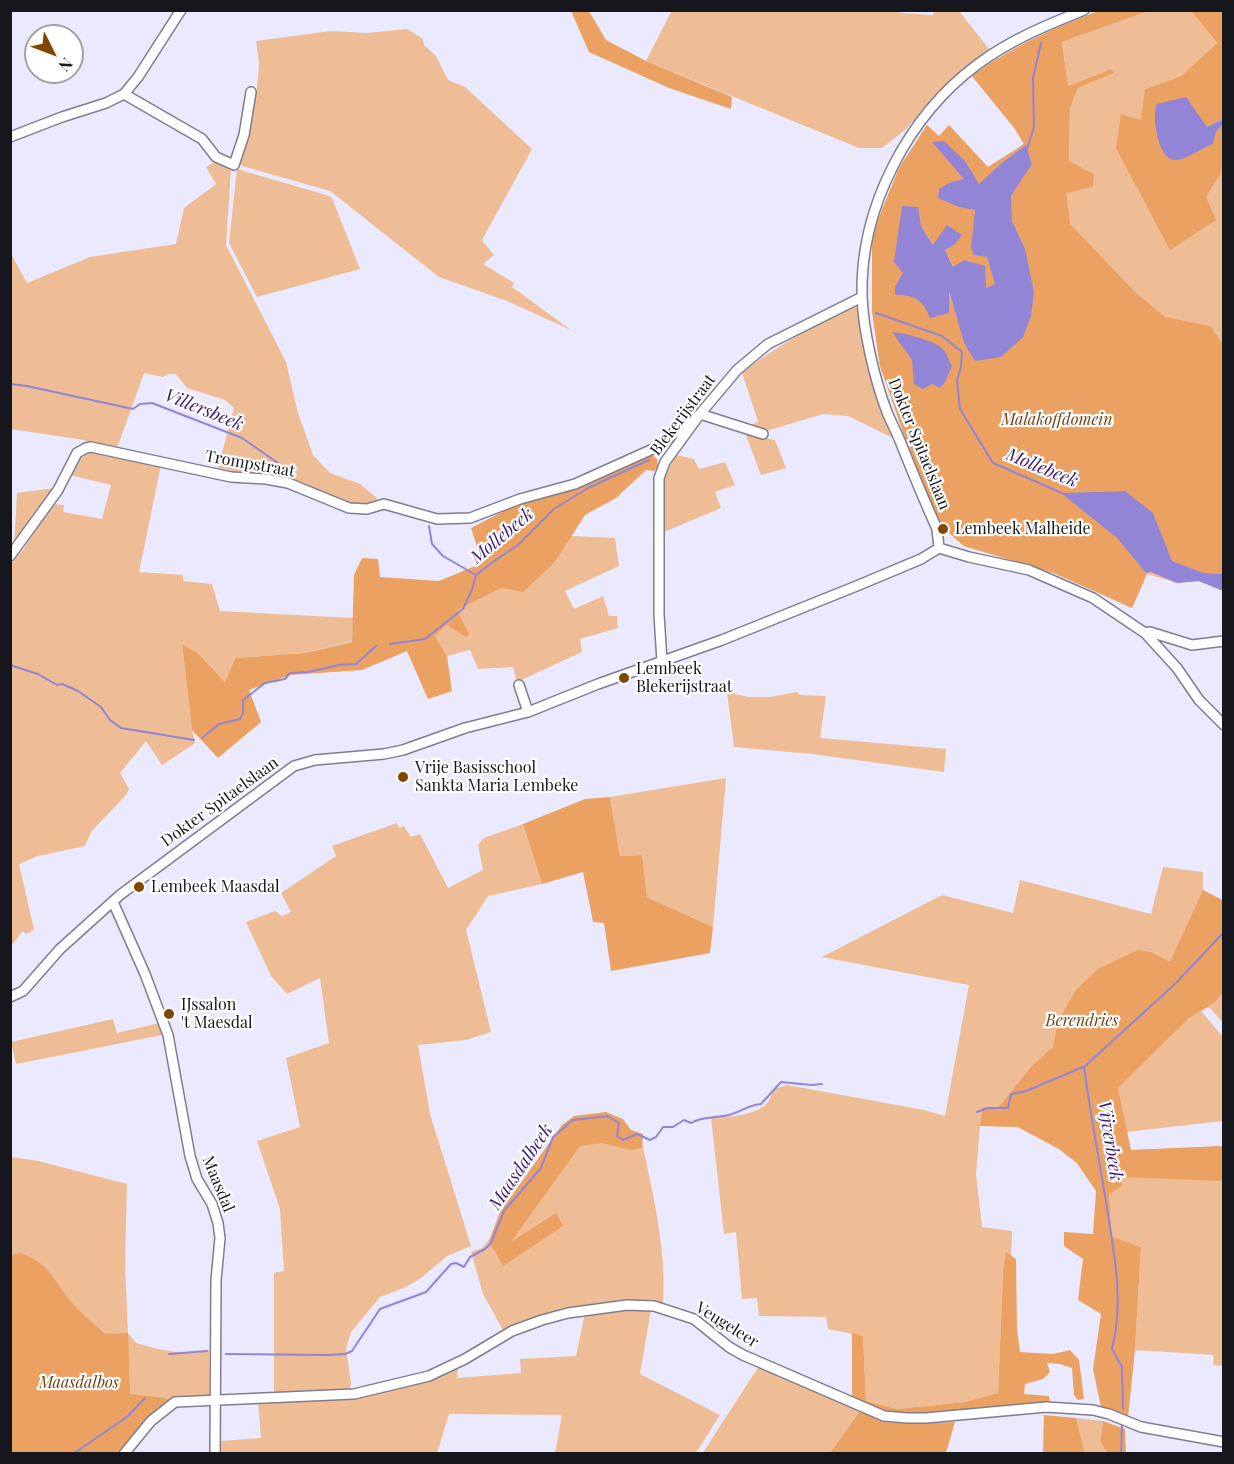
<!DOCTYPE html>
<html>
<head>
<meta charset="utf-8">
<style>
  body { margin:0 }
  #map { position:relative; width:1234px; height:1464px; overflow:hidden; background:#ebe9fe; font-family:"Playfair Display",serif }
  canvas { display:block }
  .frame { position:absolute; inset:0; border:12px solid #16161d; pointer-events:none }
  .north { position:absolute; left:24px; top:24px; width:60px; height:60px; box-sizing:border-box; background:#fff; border:2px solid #a2a2a5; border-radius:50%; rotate:132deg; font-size:16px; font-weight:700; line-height:24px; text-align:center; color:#16161d }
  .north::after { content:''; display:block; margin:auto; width:21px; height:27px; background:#814600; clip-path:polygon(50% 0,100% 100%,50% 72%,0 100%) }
</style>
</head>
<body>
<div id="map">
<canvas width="1234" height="1464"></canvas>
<div class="frame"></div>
<div class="north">N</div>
</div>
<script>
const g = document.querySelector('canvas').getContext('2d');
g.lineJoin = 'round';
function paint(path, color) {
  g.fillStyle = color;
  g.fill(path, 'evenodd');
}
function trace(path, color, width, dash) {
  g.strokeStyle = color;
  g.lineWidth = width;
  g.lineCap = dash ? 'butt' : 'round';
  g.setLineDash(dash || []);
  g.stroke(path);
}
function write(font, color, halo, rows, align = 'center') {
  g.font = font + ' "Playfair Display",serif';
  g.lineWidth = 4.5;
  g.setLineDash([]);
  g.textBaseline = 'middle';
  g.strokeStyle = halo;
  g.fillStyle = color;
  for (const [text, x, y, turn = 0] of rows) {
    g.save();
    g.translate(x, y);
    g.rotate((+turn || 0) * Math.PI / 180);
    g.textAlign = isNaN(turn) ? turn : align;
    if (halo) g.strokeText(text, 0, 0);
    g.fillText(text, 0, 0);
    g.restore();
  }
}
paint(new Path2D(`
  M672,10H889L903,13L933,15L934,11H959L989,49L942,90L906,129L882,148H859L646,61Z
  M1149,11H1191L1217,43L1181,76L1145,89L1206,197L1223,170V591L1199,581L1177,583L1147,574L1132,608L1054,573L964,546L941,526L910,452L880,366L872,311L899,168L927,125L971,185L1024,144L1015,129L972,76L998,57L1066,192L1094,174L1069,161L1070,108L1078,88L1113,73L1111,69L1068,86L1062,42Z
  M407,29L423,39L424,45L436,56L448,80L465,87L532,149L482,240L494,255L483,264L514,283L512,287L571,330L507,301L439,277L330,191L242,166L238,161C250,138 258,90 259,64C259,57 257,49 256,41L331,31L367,33Z
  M216,161L231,168L226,245L286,362L298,413L313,455L330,473L360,484L378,499C370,503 361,507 351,505C333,502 318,488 300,482C273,475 245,474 218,468L234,408L225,400L187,388L176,374H169L163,377L144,373L116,451L84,440L11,429L10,252L27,283L90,257L176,244L184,208L216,184L206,167Z
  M237,169L326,195L332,198L360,269L257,297L229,243Z
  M853,306L858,308L859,312L895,439L848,416L823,414L766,431L750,427L758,421L742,373C776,346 814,326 853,306Z
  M745,433L775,440L786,468L761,475Z
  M93,452L161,465L139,572L183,575V581L212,584L220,611L353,618L352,641L305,653L235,658L225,682L198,653L182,644L192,730L195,743L162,765L146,741L120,773L129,789L126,795L91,832L85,846L38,856L19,864L34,930L26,934L23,931L11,946V564L23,550L53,504L64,505L63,512L102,519L111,485L70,475C76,464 80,456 93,452Z
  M676,455L694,459L699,469L725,462L735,485L715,492L721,508L664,532L663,479Z
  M55,488L14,550L17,493Z
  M571,536L615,538L619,566L565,591L574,609L603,596L609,616H617L618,628L580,639L582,652L517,682L513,667L478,669L470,650L447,656L435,636L447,625L468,634L457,610L555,562Z
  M727,692L748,697H770L797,692L800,695L826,696L820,738L946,749L944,772L812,754L734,747Z
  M726,778L713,927L647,897L642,855L620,856L610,797Z
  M397,823L399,828L404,826L411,837L420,834L448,888L483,870L478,845L484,838L523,824L542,884L488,896L466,930L491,1032L466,1040L418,1045L430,1114L471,1246L447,1256L421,1278L406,1287L380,1297L351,1332L346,1349L351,1383L349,1392L274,1393V1273L284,1271L280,1209L257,1141L300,1127L286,1058L329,1043L320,978L287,994L271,976L246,922L275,911L282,916L291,912L281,893L336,856L332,846Z
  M1163,867L1203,872V890L1222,900L1223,898V1023L1209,1007L1201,1011L1223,1037V1121L1126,1132L1131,1150L1223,1146V1366L1213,1365L1214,1355L1135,1350L1141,1247L1112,1238L1109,1194L1096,1191L1077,1163L1059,1149L1018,1127L980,1126L976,1174L982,1227L1012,1231L1011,1256L1007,1253L1003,1272L998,1393L965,1402L897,1409L866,1401L863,1336L828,1329L826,1317L759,1316L757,1298L742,1299L736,1232L724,1234L711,1118C727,1117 757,1116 768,1102C770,1099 772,1093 774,1089L787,1085L924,1110L945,1116L969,985L822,957L942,895L1013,913L1020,880L1151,914Z
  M113,1019L117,1033L159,1023L162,1035L16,1064L11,1042Z
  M641,1138C652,1189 667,1251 663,1303L652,1300L570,1310L504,1332L483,1294L471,1252L482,1248L493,1235L550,1147Z
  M11,1157L38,1161L127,1184L125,1264L128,1333L136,1343L158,1349L182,1353L209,1350V1398H195L11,1454Z
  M651,1309L640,1374L720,1415L696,1453H555L562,1415L449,1414L437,1453H221V1441L261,1438L258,1402L353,1400L429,1381L458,1366L457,1378L521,1373L520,1359L576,1356L585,1313Z
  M759,1366L860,1411L830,1453L702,1454Z
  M1076,1418L1103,1421L1100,1441L1107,1453H1085Z`), '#eebd95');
paint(new Path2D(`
  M571,11H589L606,40L646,61L732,97L731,109L669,88L589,52Z
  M1098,11H1149L1062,42L1068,86L1111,69L1114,73L1078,88L1070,108L1069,161L1094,174L1093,187L1066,193L1070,224L1135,292L1165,317L1210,326L1223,344V574L1204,573L1172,561L1153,514L1125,491L1062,493L1117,538L1147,574L1132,608L1054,573L964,546L941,526L910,452L880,366L872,311V234L899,168L927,125L939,136L949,125L988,167L1024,144L1015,129L972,76C1011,47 1053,28 1098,11ZM1026,145L1032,164L1011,196L1012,221L1025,249L964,343L948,289L925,305L895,285L903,273L902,206L917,207L921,226L934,245H954L945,250L954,267L986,288L995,284L987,257L971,247L975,210L959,207L949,183L974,177L979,185L1003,162Z
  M1191,11H1223V119L1207,127L1157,103L1216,132L1223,125V170L1206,197L1216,220L1170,250L1116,148L1121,114L1141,120L1145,89L1181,76L1217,43Z
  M649,455H652L657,459L658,467L654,471L646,470L616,498L585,515L555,562L523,592L502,588L457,610L469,634L466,637L447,625L435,636L447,656L452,691L428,699L407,651L362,670L290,675L249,690L261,722L218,758L192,730L182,644L198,653L225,682L235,658L305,653L352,642L354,575L362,558L378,559L380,577L439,581L482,563L471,528L527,499L567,491Z
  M610,797L620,856L642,855L647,897L713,927L710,953L611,971L604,923L593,922L583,872L542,884L523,824L585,799Z
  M1203,890L1222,900L1223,898V992L1214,1003L1189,1018L1118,1088L1131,1150L1224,1146L1223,1181L1121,1177L1122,1186L1109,1194L1112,1237L1141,1247L1135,1350L1128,1417L1101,1407L1093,1369L1101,1314L1078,1300L1083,1259L1064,1246V1232L1093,1234L1096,1191L1077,1163L1059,1149L1018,1127L980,1126L983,1107L998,1108L1032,1066L1053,1047L1058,1021L1076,990L1098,969L1138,950L1151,952L1170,962Z
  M606,1112L623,1119L631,1130L643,1134L642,1148L631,1150L602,1143L580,1146L511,1242L556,1213L563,1226L503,1266L489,1241L500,1212L562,1125L574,1116Z
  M1006,1252L1016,1259L1017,1329L1020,1352L1053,1354L1070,1350L1079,1360L1084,1399L1078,1400L1074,1395L1072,1368L1060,1364L1047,1363L1050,1372L1043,1379L1025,1384L1024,1394L1049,1396L1050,1405L904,1416L869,1409L852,1398V1333L863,1336L866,1401L897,1409L965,1402L998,1393L1003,1272Z
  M19,1253C50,1261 54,1283 73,1304C83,1315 94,1324 105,1334L128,1333L130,1394L164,1398L175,1402L124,1453L11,1454L10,1256Z
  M860,1411L883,1422L916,1424L955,1422L946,1453H830Z
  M1044,1415L1076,1418L1085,1453H1043Z
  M1103,1421L1125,1429L1126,1453H1107L1100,1441Z`), '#eba162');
paint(new Path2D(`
  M1186,97L1207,127L1223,119V125L1216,132L1213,144C1202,148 1189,158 1177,160C1158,163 1151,115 1157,104Z
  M944,141L965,161L979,184L1003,162L1026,145L1032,164L1011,196L1012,221L1025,249L1034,292L1031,316L1023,337L1001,357L975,361L964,343L949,291V313L930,318C924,301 914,294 895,295V286L903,273L894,262L902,206L918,207L921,226L933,245L947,225L962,235L954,245L945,250L953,267L964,260L985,266L986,288L995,284L987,257L974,255L971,247L975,210L959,207L938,198L939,189L949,183L964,179L932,142Z
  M892,332C904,333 934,340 943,349C947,353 949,361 952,366L945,382L940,388L932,384L923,389L914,384L912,360Z
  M1125,491L1153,513L1172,561L1204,573L1223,574V591L1199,581L1177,583L1151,572L1146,573L1117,538L1061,493Z`), '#9285d6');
trace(new Path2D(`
  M1026,152L1034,127L1033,78L1041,43
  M876,313L942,336L962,352L961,367L957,381L960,409L993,463L1062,493
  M10,384L27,386L133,409L140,404L152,403L242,438L278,463
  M284,469L288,475
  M429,526L432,544L443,556L476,575
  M390,644L425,639L463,609L472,590L476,575L497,559L518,545L554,509L588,488L649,460
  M10,665L38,674L57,685L62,684L78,691L101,707L110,720L121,728L194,740
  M202,738L219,724L240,719L243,713V700L265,683L285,679L290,673L308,672L339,665L356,664L376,646
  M977,1112L988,1108H1008L1011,1094L1026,1091L1083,1067
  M169,1354L207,1351
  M226,1354L327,1355L345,1354L352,1351L380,1309L426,1292L451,1264L456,1263L464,1267L470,1257L485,1249L491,1243L504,1211L541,1168L553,1137L573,1120L608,1116L619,1123L617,1136L623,1140L637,1134L650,1140L656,1137L663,1127H673L684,1120L691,1123C702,1116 716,1118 729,1115C740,1112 749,1105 761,1104L781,1082L811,1085L822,1084
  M1123,1409L1122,1367L1112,1349C1123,1307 1116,1263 1109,1221C1101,1169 1091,1118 1084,1067L1176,983L1224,932
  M73,1454L127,1417L145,1398
  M1121,1454L1122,1425`), '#9285d6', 2);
const minor = new Path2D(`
  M124,94L202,139L216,157L234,165L244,135L251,92
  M10,137L62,117L106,103L124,94L138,77L181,10
  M700,414L763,434
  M939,548L937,529C924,500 912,471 900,441C896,431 891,422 887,412C875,381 863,330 862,296C860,207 908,116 978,64C1010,40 1047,25 1084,10
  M939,548L969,557L1029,570L1093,598L1145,633L1177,668L1199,700L1224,725
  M10,556L58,490L77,453L86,448L91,447L231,477L266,479L288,483L349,508L367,509L384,504L437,519L470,518L520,499L575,484L655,448L700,414
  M1145,633L1150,632L1192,645L1224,641
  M662,662L659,614V478L665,462L700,414L737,370L768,344L862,297
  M519,685L528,712
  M113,902L145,974L168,1035L190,1156L197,1179L212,1204L218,1223L220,1238L216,1280L215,1454
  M10,997L23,991L60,949L120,895L294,766L315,760L384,754L403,750L465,728L528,712L598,684L722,640L859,585L921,559L939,548
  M124,1454L151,1421L175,1402L354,1394L429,1376L465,1359L512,1331L542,1320L568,1313L627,1305L654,1306L694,1319L729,1347L743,1355L884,1416L907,1418H926L1046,1407L1093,1410L1109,1414L1141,1427L1224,1442`);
trace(minor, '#7f7d8f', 12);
trace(minor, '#fff', 9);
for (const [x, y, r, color] of [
  [943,529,6,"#814600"],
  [624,678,6,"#814600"],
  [403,777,6,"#814600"],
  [139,887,6,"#814600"],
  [169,1014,6,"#814600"]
]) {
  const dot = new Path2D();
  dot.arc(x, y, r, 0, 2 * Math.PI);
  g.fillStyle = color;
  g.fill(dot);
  trace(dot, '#fff', 2);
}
write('16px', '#16161d', '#fff', [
  ["Blekerijstraat",683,415,-53],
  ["Dokter Spitaelslaan",919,444,68],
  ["Trompstraat",250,464,10],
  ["Dokter Spitaelslaan",220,802,-36],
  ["Maasdal",218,1184,68],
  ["Veugeleer",727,1325,32]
]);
write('italic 16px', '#70400f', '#fff', [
  ["Malakoffdomein",1057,420],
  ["Berendries",1082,1021],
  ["Maasdalbos",79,1383]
]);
write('16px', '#16161d', '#fff', [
  ["Lembeek Malheide",955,529],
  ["Lembeek",636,669],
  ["Blekerijstraat",636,687],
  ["Vrije Basisschool",415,768],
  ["Sankta Maria Lembeke",415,786],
  ["Lembeek Maasdal",151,887],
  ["IJssalon",181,1005],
  ["'t Maesdal",181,1023]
], 'left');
write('italic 18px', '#391b7a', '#fff', [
  ["Villersbeek",204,410,22],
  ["Mollebeek",1042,468,22],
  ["Mollebeek",502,536,-40],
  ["Vijverbeek",1110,1141,81],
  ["Maasdalbeek",521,1167,-56]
]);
</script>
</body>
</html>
